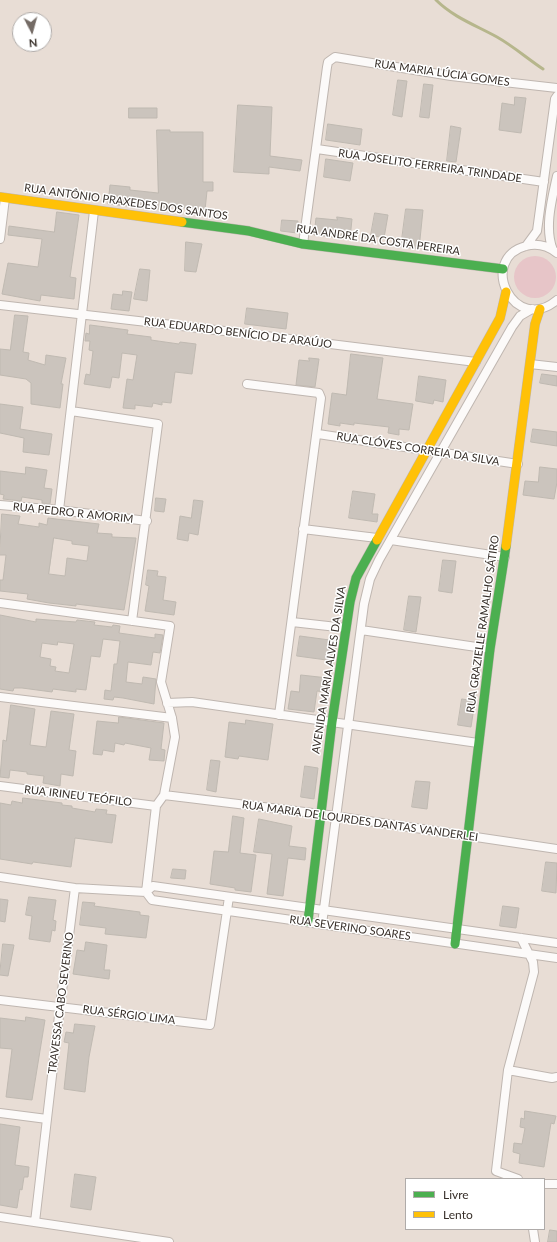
<!DOCTYPE html>
<html>
<head>
<meta charset="utf-8">
<style>
  body { margin:0 }
  #map { position:relative; width:557px; height:1242px; overflow:hidden; background:#e8ddd5; font-family:Lato,sans-serif }
  canvas { display:block }
  .legend { position:absolute; left:405px; top:1178px; width:140px; height:52px; box-sizing:border-box; background:#fff; border:1px solid #afaba9; margin:0; padding:5px 7px; list-style:none; font-size:12px; color:#362e28 }
  .legend li { display:flex; align-items:center; gap:8px; height:20px }
  .legend b { width:20px; border:1px solid #afaba9 }
  .north { position:absolute; left:12px; top:12px; width:40px; height:40px; box-sizing:border-box; background:#fff; border:1px solid #afaba9; border-radius:50%; rotate:174deg; font-size:11px; font-weight:700; line-height:16px; text-align:center; color:#362e28 }
  .north::after { content:''; display:block; margin:auto; width:14px; height:18px; background:#746b65; clip-path:polygon(50% 0,100% 100%,50% 72%,0 100%) }
</style>
</head>
<body>
<div id="map">
<canvas width="557" height="1242"></canvas>
<ul class="legend">
<li><b style="height:5px;background:#4caf50"></b>Livre</li>
<li><b style="height:5px;background:#ffc107"></b>Lento</li>
</ul>
<div class="north">N</div>
</div>
<script>
const g = document.querySelector('canvas').getContext('2d');
g.lineJoin = 'round';
function paint(path, color) {
  g.fillStyle = color;
  g.fill(path, 'evenodd');
}
function trace(path, color, width, dash) {
  g.strokeStyle = color;
  g.lineWidth = width;
  g.lineCap = dash ? 'butt' : 'round';
  g.setLineDash(dash || []);
  g.stroke(path);
}
function write(font, color, halo, rows, align = 'center') {
  g.font = font + ' Lato,sans-serif';
  g.lineWidth = 3;
  g.setLineDash([]);
  g.textBaseline = 'middle';
  g.strokeStyle = halo;
  g.fillStyle = color;
  for (const [text, x, y, turn = 0] of rows) {
    g.save();
    g.translate(x, y);
    g.rotate((+turn || 0) * Math.PI / 180);
    g.textAlign = isNaN(turn) ? turn : align;
    if (halo) g.strokeText(text, 0, 0);
    g.fillText(text, 0, 0);
    g.restore();
  }
}
paint(new Path2D(`
  M514 277a21 21 0 1 1 42 0a21 21 0 1 1-42 0Z`), '#e7c5c8');
trace(new Path2D(`
  M436,0C453,17 475,25 497,37C513,46 528,59 543,69`), '#b6b68c', 3);
const building = new Path2D(`
  M398,80L407,81L402,117L393,115Z
  M424,84L433,85L429,118L420,117Z
  M515,97L526,98L521,133L499,130L502,103L514,105Z
  M238,105L272,107L270,156L302,160L300,171L269,167V174L234,172Z
  M129,108H157V118H129Z
  M328,124L362,129L360,145L326,140Z
  M451,126L461,128L456,162L447,161Z
  M157,130H170V132H203V182H213V191H207L205,210L168,206L167,210L108,204L110,185L130,187V190L158,193Z
  M326,159L353,163L350,181L324,177Z
  M406,209L423,210L419,249L401,247Z
  M57,212L79,215L70,277L76,278L74,299L41,295L40,301L2,294L8,263L38,267L42,239L8,235L9,226L54,232Z
  M375,213L388,215L384,238L371,235Z
  M337,217L352,219L350,239L314,235L316,218L337,220Z
  M282,220L298,221L297,233L281,231Z
  M186,242L202,244L196,272L185,271Z
  M140,269L150,270L147,301L134,299Z
  M123,291L132,292L129,311L111,309L113,294L122,295Z
  M247,308L288,313L286,329L245,324Z
  M15,315L28,316L23,352L29,353L28,360L45,365L46,355L66,358L61,384H63L60,408L31,404V383L26,379L0,375V349L10,350Z
  M90,325L128,330L127,334L151,337V340L179,344L180,342L196,344L192,374L175,372L171,403L162,402V405L153,403L152,407L135,405V409L123,408L127,379L133,380L137,355L122,353L119,378L112,377L110,388L84,384L86,374L90,375L93,351L89,350L90,341H85L86,333L89,334Z
  M351,354L383,358L377,399L413,404L409,430L399,429V435L388,433L389,427L354,423V425L340,423V426L328,424L332,393L346,395Z
  M309,358L319,359L315,387L296,385L299,360L309,361Z
  M542,374L557,376V386L540,383Z
  M419,376L446,380L443,402L434,400L433,404L416,401Z
  M0,404L23,407L20,429L52,434L49,455L23,452L24,438L0,433Z
  M533,429L557,432V446L531,442Z
  M26,467L47,470L44,488L52,489L50,504L42,503V500L22,497L21,501L3,499L4,495L0,494V471L25,474Z
  M540,467L557,469V482L554,499L523,495L525,481L538,482Z
  M353,491L375,494L372,514H378L377,522L349,518Z
  M156,498L166,499L164,512L155,511Z
  M194,500L203,501L198,535L189,533L188,541L177,539L180,516L191,518Z
  M2,514L20,516L18,524L39,527V523L47,525L48,518L99,524L97,533L112,534V537L136,538L124,610L76,604V606L49,603L27,599L28,594L0,591V580H3L6,555H0ZM54,538L72,541V544L89,546L87,561L67,558L65,576L49,574Z
  M443,560L456,561L452,593L439,591Z
  M148,570L158,571L157,576L166,577L163,600L176,602L174,615L145,611L149,586L146,585Z
  M409,596L421,597L416,632L404,630Z
  M0,615L36,622V619L76,622L77,620L95,622L94,625L112,627L113,625L120,626L119,633L155,638V634L163,635L160,653L153,652L151,665L128,662L126,682L142,684L143,677L156,679L154,704L123,698L114,697L113,700L104,699L105,690L111,691L114,664H117L120,641L103,639L100,657L91,656L86,690L76,689V692L53,689L52,692L22,688H14L13,691L0,689ZM58,642L74,644L69,673L55,671L56,667L50,666L51,659L40,657L42,643L57,645Z
  M300,636L337,641L334,661L297,656Z
  M301,675L328,678L326,692L317,691L314,712L288,709L291,691L299,692Z
  M462,699L475,701L471,727L458,725Z
  M11,705L35,709L30,745L46,747L51,711L74,714L69,750L76,751L73,776L61,774L60,786L43,783L44,776L27,774V772L10,770L9,778L0,777L3,740L6,741Z
  M119,717L164,723L161,749L165,750L164,761L149,760L151,748L125,743L124,745L115,743L114,752L103,750L102,755L93,754L97,721L118,723Z
  M246,720L273,724L268,760L239,756L238,759L225,757L229,722L245,724Z
  M211,760L220,761L216,792L207,790Z
  M305,766L318,768L314,799L301,797Z
  M416,781L430,782L427,809L412,807Z
  M23,798L62,803V805L72,806V808L95,812L96,809L107,810L106,814L116,815L112,843L75,838L71,867L33,862L32,864L0,859V803L11,805L12,801L22,803Z
  M233,816L244,818L240,853L256,855L251,892L235,890V888L210,884L214,851L228,852Z
  M259,819L292,826L289,846L306,848L305,860L288,858L283,896L267,894L272,854L254,852Z
  M546,862L557,863L556,893L542,891Z
  M173,869L186,870L185,879L171,878Z
  M29,897L56,900L53,920L56,921L55,931L52,930L50,942L29,939L32,916L26,915Z
  M0,899L8,900L5,922L0,921Z
  M83,902L95,903L94,906L140,912V915L149,916L146,938L105,934L106,928L80,925Z
  M503,906L519,908L516,928L500,926Z
  M86,942L107,945L104,970H110L109,979L73,974L77,950L84,951Z
  M3,944L14,945L8,976L0,975Z
  M26,1017L45,1020L32,1100L6,1097L12,1049L0,1048V1018L25,1021Z
  M75,1024L95,1026L89,1057L85,1092L64,1089L69,1043L64,1042L66,1032L73,1033Z
  M525,1111L556,1116L554,1124L551,1123L544,1167L519,1163L520,1154L513,1152L514,1143L522,1144L525,1128L520,1127L521,1118L524,1119Z
  M0,1124L20,1127L15,1165L29,1167L28,1177H24L22,1190L20,1189L17,1208L0,1205Z
  M75,1174L96,1177L91,1210L71,1207Z
  M550,1230L557,1231V1242H548Z`);
paint(building, '#cbc4bd');
trace(building, '#bfb9b1', 1);
const street = new Path2D(`
  M317,149L544,182
  M0,239L5,198
  M303,244L327,67L328,62L335,57L451,76L557,88
  M526,246L537,231L555,99L557,96
  M553,250C544,228 552,199 557,176
  M557,253C548,246 537,243 526,246C477,259 514,336 557,300
  M0,305L233,332L476,362
  M530,364L557,367
  M247,384L319,393L321,398L279,715
  M71,411L158,424L132,621
  M318,434L518,464
  M0,505L59,510L147,521
  M59,510L94,211
  M303,529L377,538
  M391,540L505,557
  M0,603L170,626L161,682L172,718L175,737L164,795L156,806L146,892
  M292,622L346,628
  M361,630L490,649
  M0,697L172,718
  M167,703L192,702L478,743
  M0,786L156,806
  M164,795L321,814L557,849
  M0,877L75,888L146,892L153,886L557,943
  M146,892L152,900L557,958
  M322,924L364,604L370,579L379,560L512,327L520,316L532,309
  M0,1000L210,1025L229,897
  M508,1070L552,1078L557,1077
  M0,1113L47,1119
  M518,1179L496,1171L508,1070L534,972L533,962L521,938
  M544,1184H557
  M0,1217L169,1242
  M35,1222L60,1007L75,888
  M533,1229L535,1242`);
const fast = new Path2D(`
  M182,222L249,231L303,244L503,269
  M308,921L332,722L350,602L356,578L377,540
  M455,944L490,649L506,546`);
const slow = new Path2D(`
  M0,197L182,222
  M377,540L500,318L506,292
  M506,546L535,324L540,309`);
trace(street, '#bfb6b0', 10);
trace(fast, '#bfb6b0', 10);
trace(slow, '#bfb6b0', 10);
trace(street, '#fcfaf9', 8);
trace(fast, '#4caf50', 9);
trace(slow, '#ffc107', 9);
write('11px', '#362e28', '#fff', [
  ["RUA MARIA LÚCIA GOMES",442,73,8],
  ["RUA JOSELITO FERREIRA TRINDADE",430,166,8],
  ["RUA ANTÔNIO PRAXEDES DOS SANTOS",126,202,8],
  ["RUA ANDRÉ DA COSTA PEREIRA",378,240,8],
  ["RUA EDUARDO BENÍCIO DE ARAÚJO",238,333,7],
  ["RUA CLÓVES CORREIA DA SILVA",418,449,9],
  ["RUA PEDRO R AMORIM",73,513,6],
  ["RUA GRAZIELLE RAMALHO SÁTIRO",483,624,-82],
  ["AVENIDA MARIA ALVES DA SILVA",329,670,-81],
  ["RUA IRINEU TEÓFILO",78,796,7],
  ["RUA MARIA DE LOURDES DANTAS VANDERLEI",360,821,8],
  ["RUA SEVERINO SOARES",350,928,8],
  ["TRAVESSA CABO SEVERINO",61,1003,-83],
  ["RUA SÉRGIO LIMA",129,1015,7]
]);
</script>
</body>
</html>
